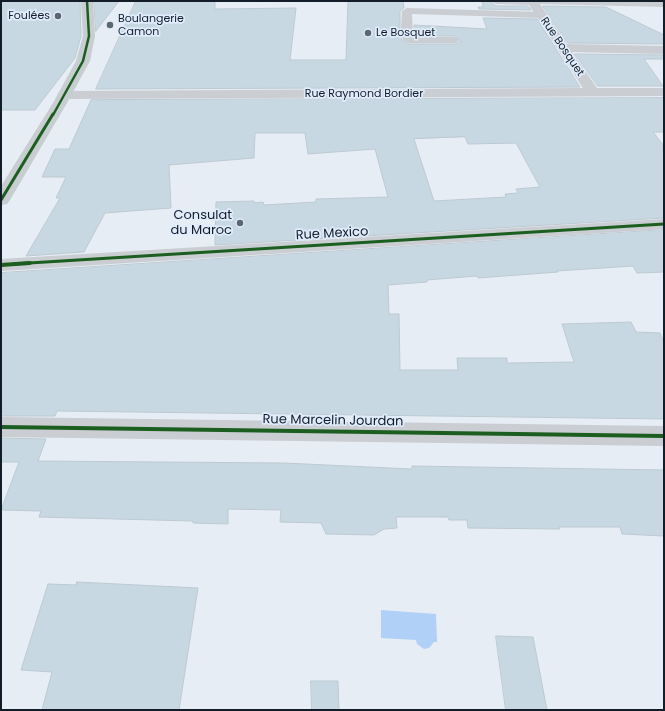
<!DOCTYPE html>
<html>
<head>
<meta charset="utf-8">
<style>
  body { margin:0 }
  #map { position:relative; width:665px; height:711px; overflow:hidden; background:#e6edf5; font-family:Poppins,sans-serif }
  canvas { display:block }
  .frame { position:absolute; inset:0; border:2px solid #131d2a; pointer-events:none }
</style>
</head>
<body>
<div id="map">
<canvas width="665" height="711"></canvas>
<div class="frame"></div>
</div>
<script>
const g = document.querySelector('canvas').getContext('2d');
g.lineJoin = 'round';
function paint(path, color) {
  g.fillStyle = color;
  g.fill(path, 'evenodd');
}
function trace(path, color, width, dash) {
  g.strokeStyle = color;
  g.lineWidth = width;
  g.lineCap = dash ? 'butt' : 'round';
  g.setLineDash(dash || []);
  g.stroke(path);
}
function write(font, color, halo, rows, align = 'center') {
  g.font = font + ' Poppins,sans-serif';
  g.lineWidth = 3.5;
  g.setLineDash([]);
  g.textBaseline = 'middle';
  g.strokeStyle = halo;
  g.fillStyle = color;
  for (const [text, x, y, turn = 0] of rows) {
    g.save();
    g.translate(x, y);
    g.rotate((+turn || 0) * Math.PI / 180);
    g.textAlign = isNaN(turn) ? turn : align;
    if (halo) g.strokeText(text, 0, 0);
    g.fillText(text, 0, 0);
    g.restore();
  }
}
paint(new Path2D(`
  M381,610L436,614L437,642H434L429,648L424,649L417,644L416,640L381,638Z`), '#b0d0f7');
const building = new Path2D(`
  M34,1H80L81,36L75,58L35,110H1V2Z
  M94,1H119L96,31Z
  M136,1H215V9L296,8L290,60H346L348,1H403L404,8L400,11V29L402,40L408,44H455L461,41L455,36H414V25L487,29L483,18L537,19L580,87L96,89Z
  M482,1H489L496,6H528L531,10L479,9L478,7H483Z
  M543,6L606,7L664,35V44L568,43Z
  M575,54L664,55V59H644L663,86H598Z
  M664,98V132H653L664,146V218L215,245L216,202L254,201V203L263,202L264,205L316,202V199L388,197L375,149L308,154L305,133H255L254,158L169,165L171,208L105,213L84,252L26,256L60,198H56L66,177H42L55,149H69L91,100ZM465,137L468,144L516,143L540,187L516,189L518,193L505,194L506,197L434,201L414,139Z
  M664,230V272L637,273L633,266L557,271L558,272L478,278L477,276L427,280V282L388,285L389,314H399L400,370H458L457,358H507V363L574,362L562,324L631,322L636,332L660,333L664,343V419L57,411L55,416H1V273Z
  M1,438L46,439L38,461L284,463L412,469V466L664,470V536L622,534L620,527H559L560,529L468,528L467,520H449L448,517H396L397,528L384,529L374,535L326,534L321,523L280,522L281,510L228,509V524L193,523V521L39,517L41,511L1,510L19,462H1Z
  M77,582L198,588L179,710H42L52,672L21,670L48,584L76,585Z
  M496,636L533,637L547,710H506Z
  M311,681H338L339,710H312Z`);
paint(building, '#c8d8e3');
trace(building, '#bdc9d1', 1);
paint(new Path2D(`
  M407,8L541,12L546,15L541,18L412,14L413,37H455L460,40L455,43H408L403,40L401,29L402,11Z`), '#cacdd1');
paint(new Path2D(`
  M490,1H664V7L540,4L567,44L664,46V54L572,52L597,88H664V96L64,99L59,98L57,95L59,92L64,91L583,88L529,5L496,4Z
  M664,219V229L1,271V259Z
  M1,417L664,426V446L1,437Z`), '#cacdd1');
paint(new Path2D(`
  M81,1H93L95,36L90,61L67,103L10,200L7,204L1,205V186L53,103L76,61L83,36Z`), '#c7cdd0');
trace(new Path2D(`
  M53,115L83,61L89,36L87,1`), '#1b5e20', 2.5);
trace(new Path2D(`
  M1,200L53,114
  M13,264L664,224`), '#1b5e20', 3);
trace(new Path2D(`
  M1,265L30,263
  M1,427L664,436`), '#1b5e20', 4);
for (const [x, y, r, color] of [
  [58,16,4,"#5d6671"],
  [110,25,4,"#5d6671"],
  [368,33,4,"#5d6671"],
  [240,223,4,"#5d6671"]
]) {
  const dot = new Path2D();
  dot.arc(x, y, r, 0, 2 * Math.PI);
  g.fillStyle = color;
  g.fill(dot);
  trace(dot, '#e0ecfb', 1.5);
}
write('11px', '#131d2a', '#e0ecfb', [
  ["Foulées",50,16,"right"],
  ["Boulangerie",118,19],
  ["Camon",118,32],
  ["Le Bosquet",376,33]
], 'left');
write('11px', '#131d2a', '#e0ecfb', [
  ["Rue Bosquet",562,47,56],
  ["Rue Raymond Bordier",364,94]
]);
write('13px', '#131d2a', '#e0ecfb', [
  ["Consulat",232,216],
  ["du Maroc",232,231]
], 'right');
write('13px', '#131d2a', '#e0ecfb', [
  ["Rue Mexico",332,234,-3],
  ["Rue Marcelin Jourdan",333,421,1]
]);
</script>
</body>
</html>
